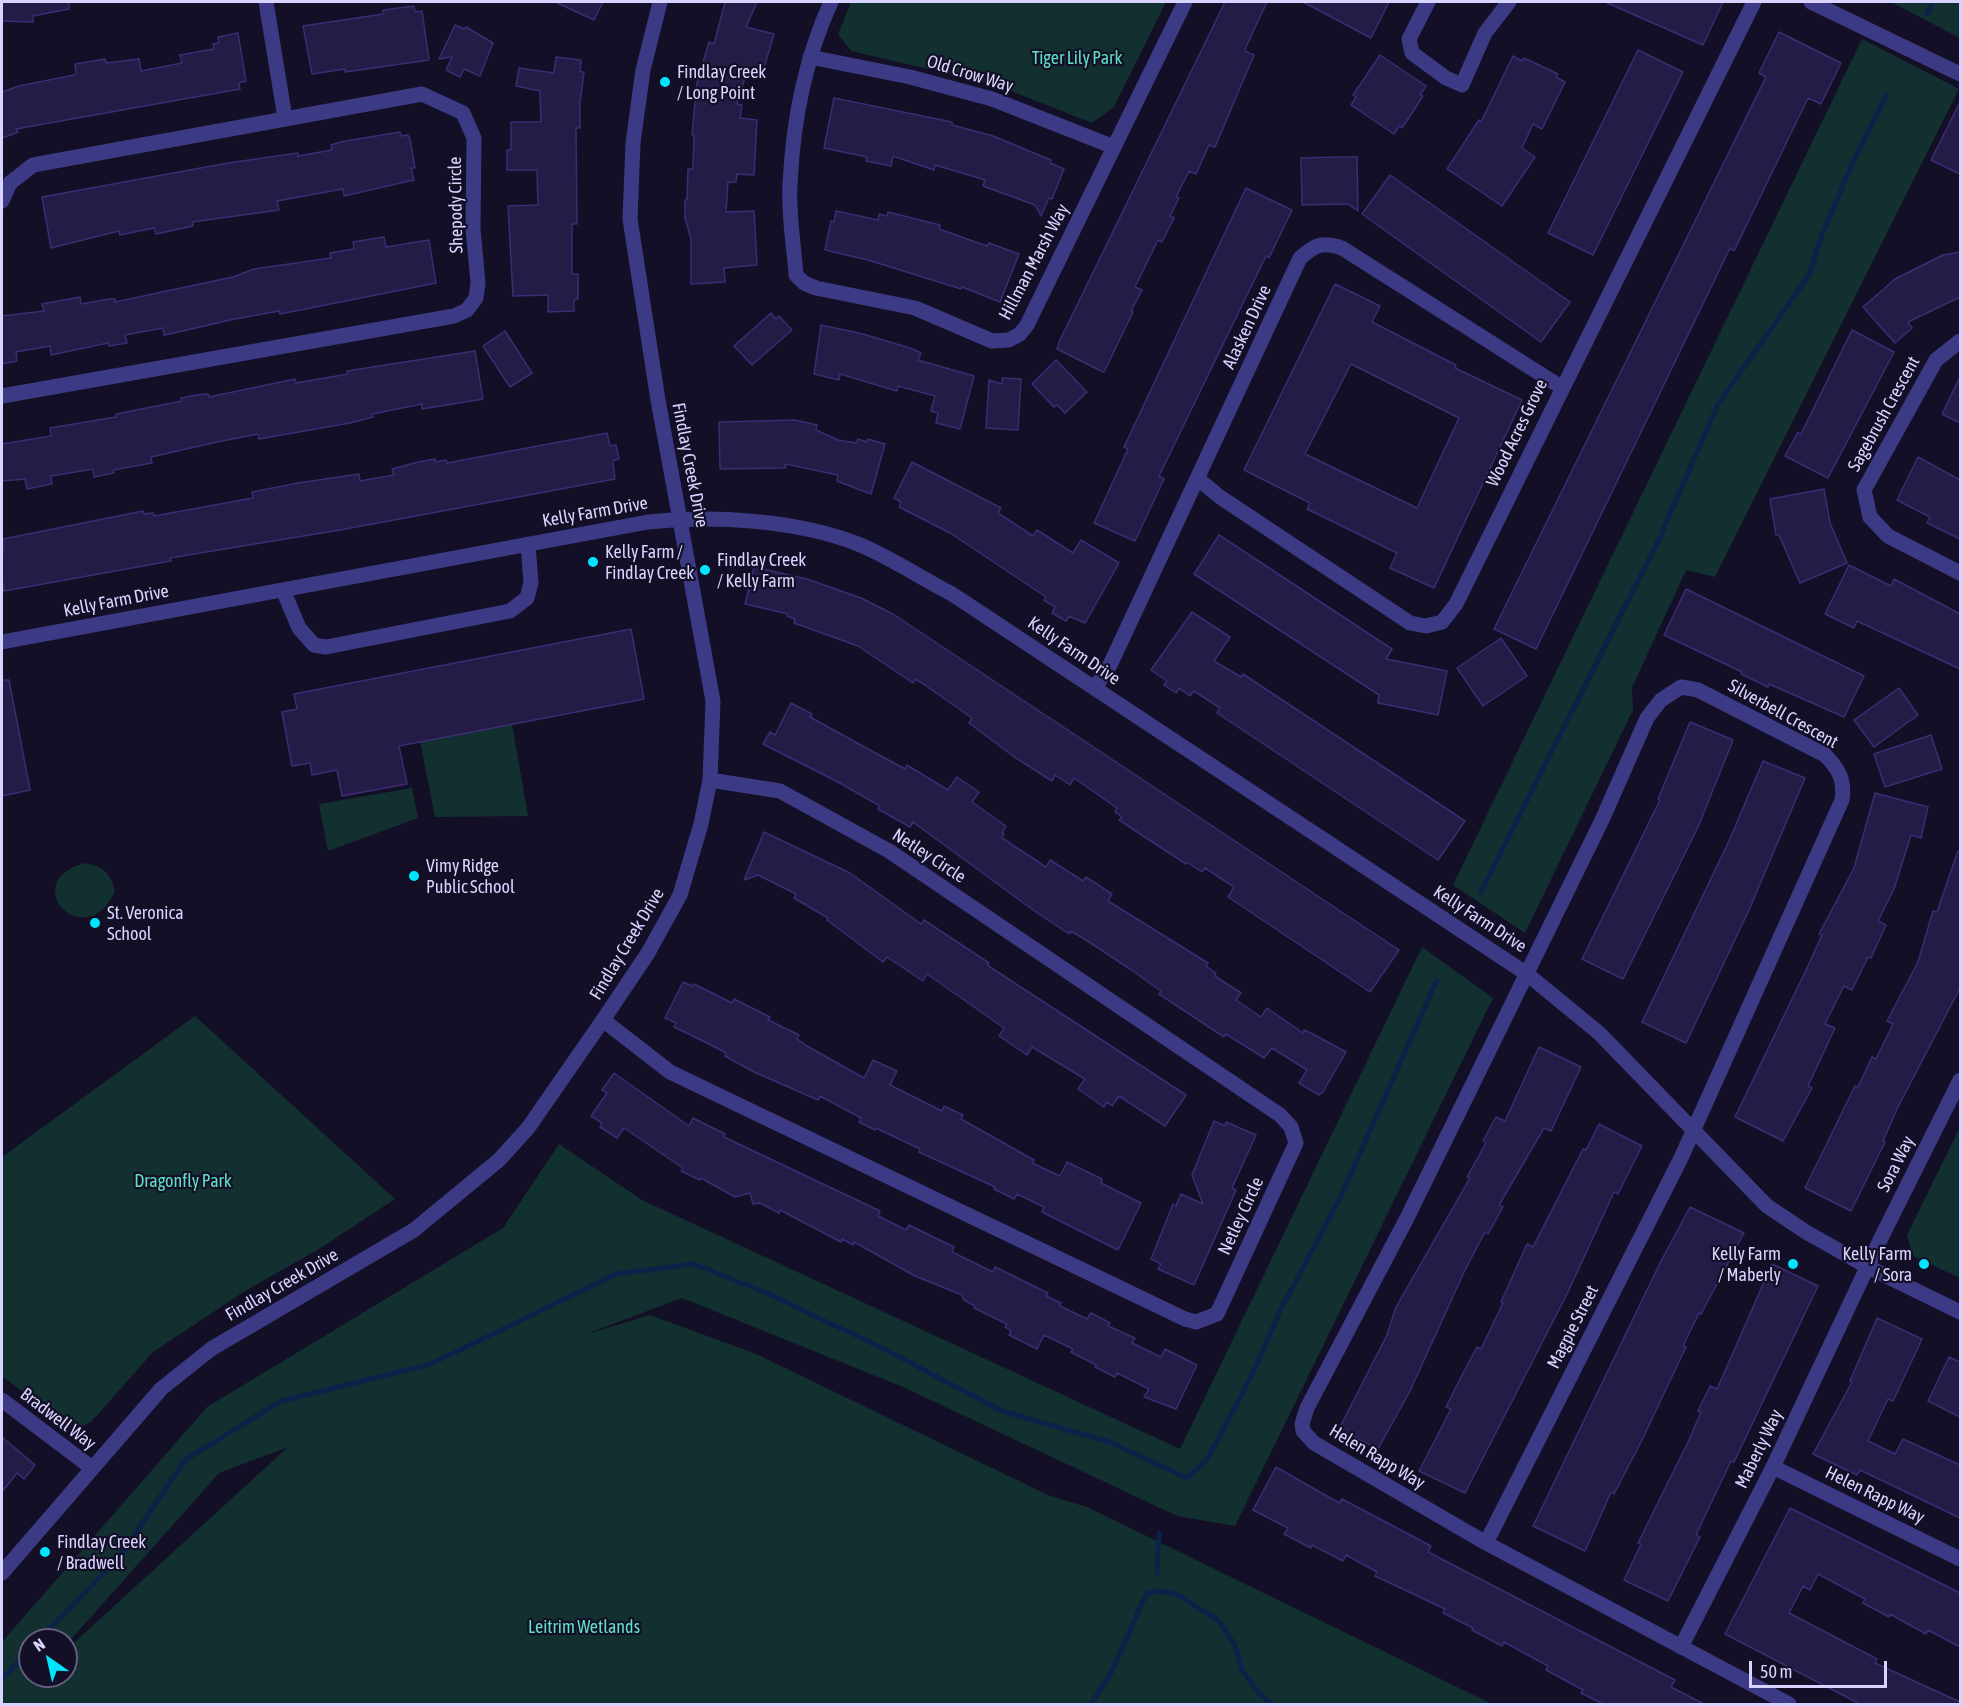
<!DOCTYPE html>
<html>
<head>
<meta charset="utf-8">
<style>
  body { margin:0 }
  #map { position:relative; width:1962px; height:1706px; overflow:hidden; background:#130f26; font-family:"Asap Condensed",sans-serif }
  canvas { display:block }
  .frame { position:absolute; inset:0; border:3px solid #d9d4ff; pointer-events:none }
  .north { position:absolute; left:18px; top:1628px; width:60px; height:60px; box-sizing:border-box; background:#130f26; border:2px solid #625e7d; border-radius:50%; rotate:326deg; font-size:16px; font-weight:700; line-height:24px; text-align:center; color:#d9d4ff }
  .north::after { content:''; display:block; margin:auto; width:21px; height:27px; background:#00e5ff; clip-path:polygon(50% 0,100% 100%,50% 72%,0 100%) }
  .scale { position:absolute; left:1749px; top:1661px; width:138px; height:27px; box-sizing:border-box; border:3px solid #d9d4ff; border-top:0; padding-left:8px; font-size:18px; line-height:21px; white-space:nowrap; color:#d9d4ff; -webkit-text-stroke:4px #130f26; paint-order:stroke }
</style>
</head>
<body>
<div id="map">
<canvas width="1962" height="1706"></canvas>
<div class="frame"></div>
<div class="north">N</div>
<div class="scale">50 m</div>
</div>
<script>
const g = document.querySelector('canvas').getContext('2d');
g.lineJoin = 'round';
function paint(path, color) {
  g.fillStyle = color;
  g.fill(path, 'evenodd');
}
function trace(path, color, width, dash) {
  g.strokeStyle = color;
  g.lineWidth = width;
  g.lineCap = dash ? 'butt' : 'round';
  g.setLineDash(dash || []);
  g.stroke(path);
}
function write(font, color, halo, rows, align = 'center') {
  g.font = font + ' "Asap Condensed",sans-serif';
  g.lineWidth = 4.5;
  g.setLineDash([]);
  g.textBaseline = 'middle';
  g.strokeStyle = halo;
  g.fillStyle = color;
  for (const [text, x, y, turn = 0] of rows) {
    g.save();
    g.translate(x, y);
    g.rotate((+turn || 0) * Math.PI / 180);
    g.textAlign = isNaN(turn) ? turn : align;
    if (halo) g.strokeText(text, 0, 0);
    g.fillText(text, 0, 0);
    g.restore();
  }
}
paint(new Path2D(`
  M851,2H1166L1114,107L1092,123L996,85L851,51L838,34Z
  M1891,2H1960V38Z
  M1862,39L1959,89L1715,577L1686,570L1632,688L1633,710L1525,933L1453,885Z
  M512,724L528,816L435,817L420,741Z
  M412,788L418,818L328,851L319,804Z
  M84,863C102,866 111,873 115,891C86,956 16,883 84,863Z
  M1422,947L1493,998L1235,1526L1177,1516L903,1387L682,1298L584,1335L650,1315L756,1354L1050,1496L1087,1507L1492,1704H2V1642L207,1407L503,1228L559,1144L642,1200L1180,1449ZM288,1447L66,1650V1676H30V1640H66V1645L219,1473Z
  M195,1016L395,1199L319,1249L245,1291L153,1352L91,1422L79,1428L66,1426L2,1376V1157Z
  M1960,1127V1278L1913,1256L1907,1235Z`), '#12302f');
trace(new Path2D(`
  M1927,14L1933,2
  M1481,892L1660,537L1718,404L1809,275L1823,232L1854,160L1886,96
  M1157,1573L1159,1533
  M39,1640L120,1556L185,1460L281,1401L431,1364L616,1274L694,1264L769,1294L886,1350L1002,1411L1109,1442L1187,1478L1207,1460L1252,1375L1281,1309L1341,1196L1437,980
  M2,1679L30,1650
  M1091,1704L1111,1673L1146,1594L1156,1591L1176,1594L1218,1620L1235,1645L1242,1670L1258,1692L1272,1704`), '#0c2248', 5);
const building = new Path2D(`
  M2,2H69V9L33,16V22L2,21Z
  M555,2H603L594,20Z
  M725,2H757L746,27L774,34L761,78L746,74L737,104L742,105L740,118L757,120L754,175L737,174L736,182H728L726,212L754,211L757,265L724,268L725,282L691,284V239L685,218V200H687L688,169H693L694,135H692L697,83L709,42L714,44Z
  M1225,2H1267L1246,47L1245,51L1254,55L1215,147L1209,145L1196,174L1189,171L1176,197L1179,198L1170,216L1174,218L1162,242L1158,240L1135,287L1142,290L1131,311L1133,312L1104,372L1099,370L1057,349L1060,340Z
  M1303,2H1389L1371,38Z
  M1605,2H1723L1703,45Z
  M414,6L415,12L422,11L429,60L345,72V69L312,74L303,26L383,14V10Z
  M455,25L464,29L466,27L493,43L480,76L464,69L460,77L446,70L452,57L439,59Z
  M1779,32L1841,63L1821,104L1808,98L1734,251L1730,248L1536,649L1494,629L1766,77L1759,73Z
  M238,33L246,81L239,83L240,89L16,129L18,132L2,138V92L19,86L74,75L76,73L75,64L105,59L106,63L139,59L141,71L182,63L180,55L214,49L213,44L219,43L218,37Z
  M1638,50L1683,72L1593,255L1548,233Z
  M1380,55L1426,86L1420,95L1423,96L1402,128L1399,126L1394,134L1351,105L1356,97L1353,95Z
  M1513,56L1522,61L1524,58L1558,74L1556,77L1565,82L1542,129L1533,124L1522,148L1535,157L1502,206L1447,169L1479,120L1481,122Z
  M556,57L581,60L580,72H584L580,102V128H576L577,224H572V274H578V299L574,300V311L548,312V295L513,296L508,206L538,205L537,170H507V150H511V122H541L540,91L516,86L519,68L554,73Z
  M834,98L952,122V125L993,136L1051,160L1050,163L1064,169L1052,199L1049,198L1041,216L1035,205L983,186L985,180L935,165L934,170L893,156L891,166L866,161L867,157L824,148Z
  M1960,102V174L1931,160Z
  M400,132L401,136L408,135L410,139L415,168H411L414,180L344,196L343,189L277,201L279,210L192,222L193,226L156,234L154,228L120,235L119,231L51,248L42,197L228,163L298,153V156L332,150L331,145L340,142Z
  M1338,157H1357L1358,211L1348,204L1302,205L1301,158Z
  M1390,175L1570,302L1541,342L1362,214Z
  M1246,188L1292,210L1269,258L1266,256L1159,476L1164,479L1135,541L1094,523L1128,449L1124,447Z
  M836,211L878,220L879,214L887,216L888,212L940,225L939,229L987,246L989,243L1019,254L1000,302L962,287L961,289L868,260L825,250L831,221L834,222Z
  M384,237L386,247L429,240L436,283L280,314L279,311L230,320L174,333L164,335L163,328L125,335L127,343L109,346L108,343L51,355L50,346L16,352L17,361L2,364V316L44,311L42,304L80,297L81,304L109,299H115V302L233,277L254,269L331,258L330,253L354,249L353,242Z
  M1960,252V297L1908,322L1912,328L1895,343L1863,307L1895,279L1943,255Z
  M1335,284L1380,306L1372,322L1456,365L1455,368L1522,400L1434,588L1390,568L1397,553L1307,509L1310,503L1244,470ZM1351,364L1459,418L1417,508L1305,454Z
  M771,313L776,319L779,316L792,330L752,365L734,346Z
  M821,325L863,334L913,349L921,353L918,360L974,376L960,429L936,423L938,413L931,411L935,396L898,386L897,391L840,374L839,380L814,374Z
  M1852,330L1894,352L1828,478L1785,456L1798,432L1801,434Z
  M505,331L532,373L510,387L483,346Z
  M475,351L483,399L422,409V404L372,414L373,417L350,423L259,439L258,434L217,442L151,457L152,463L113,470L114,473L94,477L93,469L51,476L52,484L27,489L25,479L2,481V444L51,436L50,428L116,417V414L182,401L181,398L196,395L208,394L209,397L295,379L296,383L348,374L347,371Z
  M1056,360L1087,392L1065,413L1057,405L1054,407L1032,384Z
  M1960,377V423L1942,414Z
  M1002,378L1021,379L1018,430L986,428L989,380L1002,384Z
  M795,420L817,425L816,430L838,440L856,443L858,439L867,442L868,439L885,444L871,494L837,481L838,475L785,464L786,468L720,469L719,422Z
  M607,433L610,446L616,445L619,459L613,461V463L615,479L340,530L194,554L170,558L171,561L4,591L2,578L3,539L143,511L144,514L153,513L154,516L253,498L252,492L298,483L359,474L360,481L394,475L392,469L418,462L435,459L436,462L446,460L447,463Z
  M1918,457L1960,480V539L1927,523L1930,517L1897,500Z
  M912,462L1001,508L998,513L1033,536L1037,530L1073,553L1081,540L1119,563L1085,623L1069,616L1066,621L1052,613L1055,607L1044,600L1046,597L950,533L899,507L901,502L894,498Z
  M1824,489L1830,523L1847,563L1800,583L1779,535H1776L1770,499Z
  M1219,535L1392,649L1386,659L1447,671L1438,715L1378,703L1379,695L1194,574Z
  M1849,565L1891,586L1894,579L1960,614V669L1857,621L1854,628L1825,614Z
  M754,567L807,579L861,598L893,614L1399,950L1370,992L1228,897L1234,887L1205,868L1202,872L1187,862L1186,864L1134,830L1119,820L1122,817L1115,812L1117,808L1074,778L1070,785L1055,775L1052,781L1013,756L969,723L972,718L922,683L915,679L913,683L858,646L794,623L795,619L787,616L788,614L745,604Z
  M1686,589L1864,676L1844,717L1769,684L1768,687L1741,674L1742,672L1664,635Z
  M1192,612L1230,637L1214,661L1241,677L1243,674L1465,821L1438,860L1217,713L1220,708L1194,691L1190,696L1179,688L1176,693L1164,685L1167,681L1151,670Z
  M631,629L644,699L399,746L407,784L342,796L337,770L312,775L310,763L292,766L282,712L297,709L294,694Z
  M1501,638L1527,676L1483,706L1457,668Z
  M2,680H9L30,790L2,796Z
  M1899,688L1918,715L1874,747L1854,720Z
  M791,703L812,714L810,717L868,749L905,769L907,765L948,790L957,777L979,792L972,802L1006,826L1002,833L1004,834L1002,838L1046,867L1050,860L1083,881L1086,877L1112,894L1108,901L1208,963L1206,966L1216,973L1215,976L1241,993L1236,1000L1261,1017L1267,1008L1303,1033L1304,1030L1311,1033L1346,1052L1323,1092L1319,1095L1299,1083L1307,1070L1272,1048L1264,1058L1226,1034L1224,1037L1159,994L1161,991L1130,969L1086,940L1071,931L1069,934L1033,910L913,822L910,827L878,809L880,806L838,782L763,744L770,732L775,735Z
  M1690,722L1733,740L1698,827L1623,979L1582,959L1660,800L1658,799Z
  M1931,735L1942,769L1885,787L1874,754Z
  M1763,761L1805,778L1749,910L1686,1043L1642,1022L1729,841Z
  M1875,793L1928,807L1921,838L1911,835L1894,889L1878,921L1886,925L1871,958L1868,957L1852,990L1844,986L1825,1024L1835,1028L1808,1086L1812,1088L1783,1141L1735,1117L1807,968L1822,935L1819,934L1854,868Z
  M764,832L850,873L921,924L924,920L989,963L987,965L1186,1095L1165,1126L1119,1096L1112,1106L1107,1102L1104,1107L1078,1089L1085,1079L1032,1047L1027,1055L999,1036L1004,1028L927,974L923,981L887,957L883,962L827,920L828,918L794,898L796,894L758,875L744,880Z
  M1958,851H1960V988L1898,1107L1883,1141L1885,1142L1851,1211L1805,1188L1855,1086L1858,1087L1872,1057L1876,1059L1893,1024L1887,1021L1918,962L1933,911L1937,912Z
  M683,982L692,986L694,984L732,1003L734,999L770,1017L768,1020L799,1035L797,1039L807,1046L864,1078L873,1060L897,1071L890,1085L942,1111L944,1106L963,1115L961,1119L1034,1160L1032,1163L1060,1176L1067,1162L1102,1179L1101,1183L1141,1203L1118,1250L1042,1212L1044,1207L1017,1194L1014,1199L994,1189L995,1187L919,1152L920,1149L876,1128L875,1130L859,1122L861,1118L820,1096L818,1100L754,1072L725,1056L726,1053L711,1045L674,1027L676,1023L665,1018Z
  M1539,1047L1581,1067L1551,1131L1544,1128L1499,1205L1503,1207L1488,1234L1485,1232L1465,1270L1410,1391L1378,1449L1339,1429L1387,1335L1396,1307L1470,1178L1467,1177L1486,1143L1483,1141L1496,1117L1505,1121Z
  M614,1073L689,1126L693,1118L725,1134L724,1137L880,1211L878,1216L906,1230L909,1225L954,1247L952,1252L993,1272L995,1267L1048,1293L1046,1296L1061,1303L1060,1306L1087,1319L1091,1313L1110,1323L1108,1326L1135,1338L1132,1343L1161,1357L1165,1349L1197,1365L1176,1409L1144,1397L1149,1389L1117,1373L1115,1377L1095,1367L1096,1365L1071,1352L1073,1349L1044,1335L1037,1349L1009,1335L1011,1331L1005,1327L1007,1324L974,1308L975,1306L964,1300L962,1295L915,1276L854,1242L853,1245L842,1239L841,1242L780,1210L779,1213L760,1203L753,1204L750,1193L735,1197L701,1178L700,1180L681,1171L683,1168L624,1128L617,1138L600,1127L602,1123L591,1116L607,1093L602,1090Z
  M1214,1121L1225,1126L1226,1122L1256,1135L1232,1188L1236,1190L1194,1285L1158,1269L1161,1264L1151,1259L1173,1204L1176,1206L1181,1194L1203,1204L1192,1175Z
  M1599,1124L1642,1146L1618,1194L1614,1192L1568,1292L1465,1493L1419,1471L1451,1409L1446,1407L1461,1377L1477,1347L1481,1349L1503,1303L1501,1302L1527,1244L1533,1247L1583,1149L1586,1150Z
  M1690,1207L1744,1233L1701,1314L1699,1313L1683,1346L1686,1347L1642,1440L1614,1494L1611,1492L1585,1551L1533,1526L1660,1263Z
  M1772,1264L1818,1286L1734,1462L1731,1461L1711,1503L1696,1535L1700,1537L1668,1601L1624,1580L1641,1544L1638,1543L1689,1440L1701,1412L1698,1411L1710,1386L1717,1389Z
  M1877,1318L1922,1339L1893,1401L1888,1399L1868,1441L1895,1454L1903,1439L1960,1465V1518L1860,1470L1857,1475L1813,1454L1852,1382L1850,1381Z
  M1949,1357L1960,1362V1417L1928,1401Z
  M2,1437L35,1465L24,1479L17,1473L2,1492Z
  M1276,1467L1339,1503L1342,1499L1431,1546L1428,1552L1675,1680L1671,1687L1704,1704H1603L1581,1693L1583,1690L1546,1670L1548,1666L1504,1642L1502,1646L1472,1630L1473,1628L1443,1613L1445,1609L1375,1576L1377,1572L1346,1555L1343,1561L1312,1545L1311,1548L1284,1534L1288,1528L1253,1510Z
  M1790,1508L1960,1593V1647L1928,1630L1926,1634L1890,1614L1889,1617L1863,1603L1865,1599L1818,1574L1810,1590L1803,1586L1789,1613L1877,1659L1875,1663L1960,1702V1704H1860L1725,1634Z`);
paint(building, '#241b47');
trace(building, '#3b2d73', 1.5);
trace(new Path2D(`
  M266,2L285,118
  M831,2C805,59 793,121 790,184C788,214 794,245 796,275L804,283L816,288L915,308L992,341L1009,340L1020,334L1027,325L1185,2
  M1428,2L1409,39L1412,53L1446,78L1462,85L1485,33L1509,2
  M1811,2L1960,74
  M810,57L910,77L992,99L1114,147
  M2,201L10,183L33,165L422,94L463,113L474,138L473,229L478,283L476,298L467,310L454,316L2,396
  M1960,341L1936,360L1864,490L1870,517L1888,536L1960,573
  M1198,479L1220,497L1410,623L1426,626L1442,622L1456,604L1754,2
  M283,590L299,628L314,645L326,647L510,611L527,598L531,583L528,544
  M2,642L648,522C713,515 797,520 858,544C890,557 921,578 952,594L1527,974L1599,1033L1767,1206L1806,1232L1868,1267L1960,1312
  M1095,688L1110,665L1300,258C1315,245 1322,241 1342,248L1561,387
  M603,1020L670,1072L1185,1319L1196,1322L1217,1314L1296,1143L1291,1127L1280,1115L889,851L780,791L710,780
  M2,1400L92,1468
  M1773,1467L1960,1559
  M1486,1543L1681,1158L1842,800C1845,780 1839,769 1825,755L1698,690L1681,687L1661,700L1647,718L1602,820L1407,1218L1307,1408L1302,1424L1303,1431L1314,1443L1486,1543L1789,1704
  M2,1573L161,1389L211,1349L414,1230L499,1160L528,1128L603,1020L648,953L680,895L701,824L710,780L713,701L658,400L630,219L633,143L643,70L660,2
  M1681,1647L1773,1467L1881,1238L1960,1080`), '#3d3a85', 15);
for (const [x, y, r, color] of [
  [665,82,6,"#00e5ff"],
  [593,562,6,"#00e5ff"],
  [705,570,6,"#00e5ff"],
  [414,876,6,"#00e5ff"],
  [95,923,6,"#00e5ff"],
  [1793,1264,6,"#00e5ff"],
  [1924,1264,6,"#00e5ff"],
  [45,1552,6,"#00e5ff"]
]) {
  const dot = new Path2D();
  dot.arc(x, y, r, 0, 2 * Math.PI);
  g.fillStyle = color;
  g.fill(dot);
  trace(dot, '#130f26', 2);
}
write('18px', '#5fe0c0', '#130f26', [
  ["Tiger Lily Park",1077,58],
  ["Dragonfly Park",183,1181],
  ["Leitrim Wetlands",584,1627]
]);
write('18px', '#d9d4ff', '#130f26', [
  ["Findlay Creek",677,72],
  ["/ Long Point",677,93],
  ["Kelly Farm /",605,552],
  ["Findlay Creek",605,573],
  ["Findlay Creek",717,560],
  ["/ Kelly Farm",717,581],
  ["Vimy Ridge",426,866],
  ["Public School",426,887],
  ["St. Veronica",107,913],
  ["School",107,934],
  ["Kelly Farm",1781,1254,"right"],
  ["/ Maberly",1781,1275,"right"],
  ["Kelly Farm",1912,1254,"right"],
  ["/ Sora",1912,1275,"right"],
  ["Findlay Creek",57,1542],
  ["/ Bradwell",57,1563]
], 'left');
write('18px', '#d9d4ff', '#130f26', [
  ["Old Crow Way",970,74,17],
  ["Shepody Circle",456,205,-91],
  ["Hillman Marsh Way",1034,262,-62],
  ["Alasken Drive",1247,327,-65],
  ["Sagebrush Crescent",1884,414,-61],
  ["Wood Acres Grove",1517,433,-64],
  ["Findlay Creek Drive",690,465,79],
  ["Kelly Farm Drive",595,512,-10],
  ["Kelly Farm Drive",116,601,-11],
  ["Kelly Farm Drive",1074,651,34],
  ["Silverbell Crescent",1783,714,29],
  ["Netley Circle",929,856,33],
  ["Kelly Farm Drive",1480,919,33],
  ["Findlay Creek Drive",627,944,-59],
  ["Sora Way",1896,1164,-63],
  ["Netley Circle",1241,1216,-65],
  ["Findlay Creek Drive",282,1285,-30],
  ["Magpie Street",1573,1327,-63],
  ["Bradwell Way",58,1419,37],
  ["Maberly Way",1759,1449,-64],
  ["Helen Rapp Way",1377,1457,31],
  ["Helen Rapp Way",1875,1495,26]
]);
</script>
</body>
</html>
